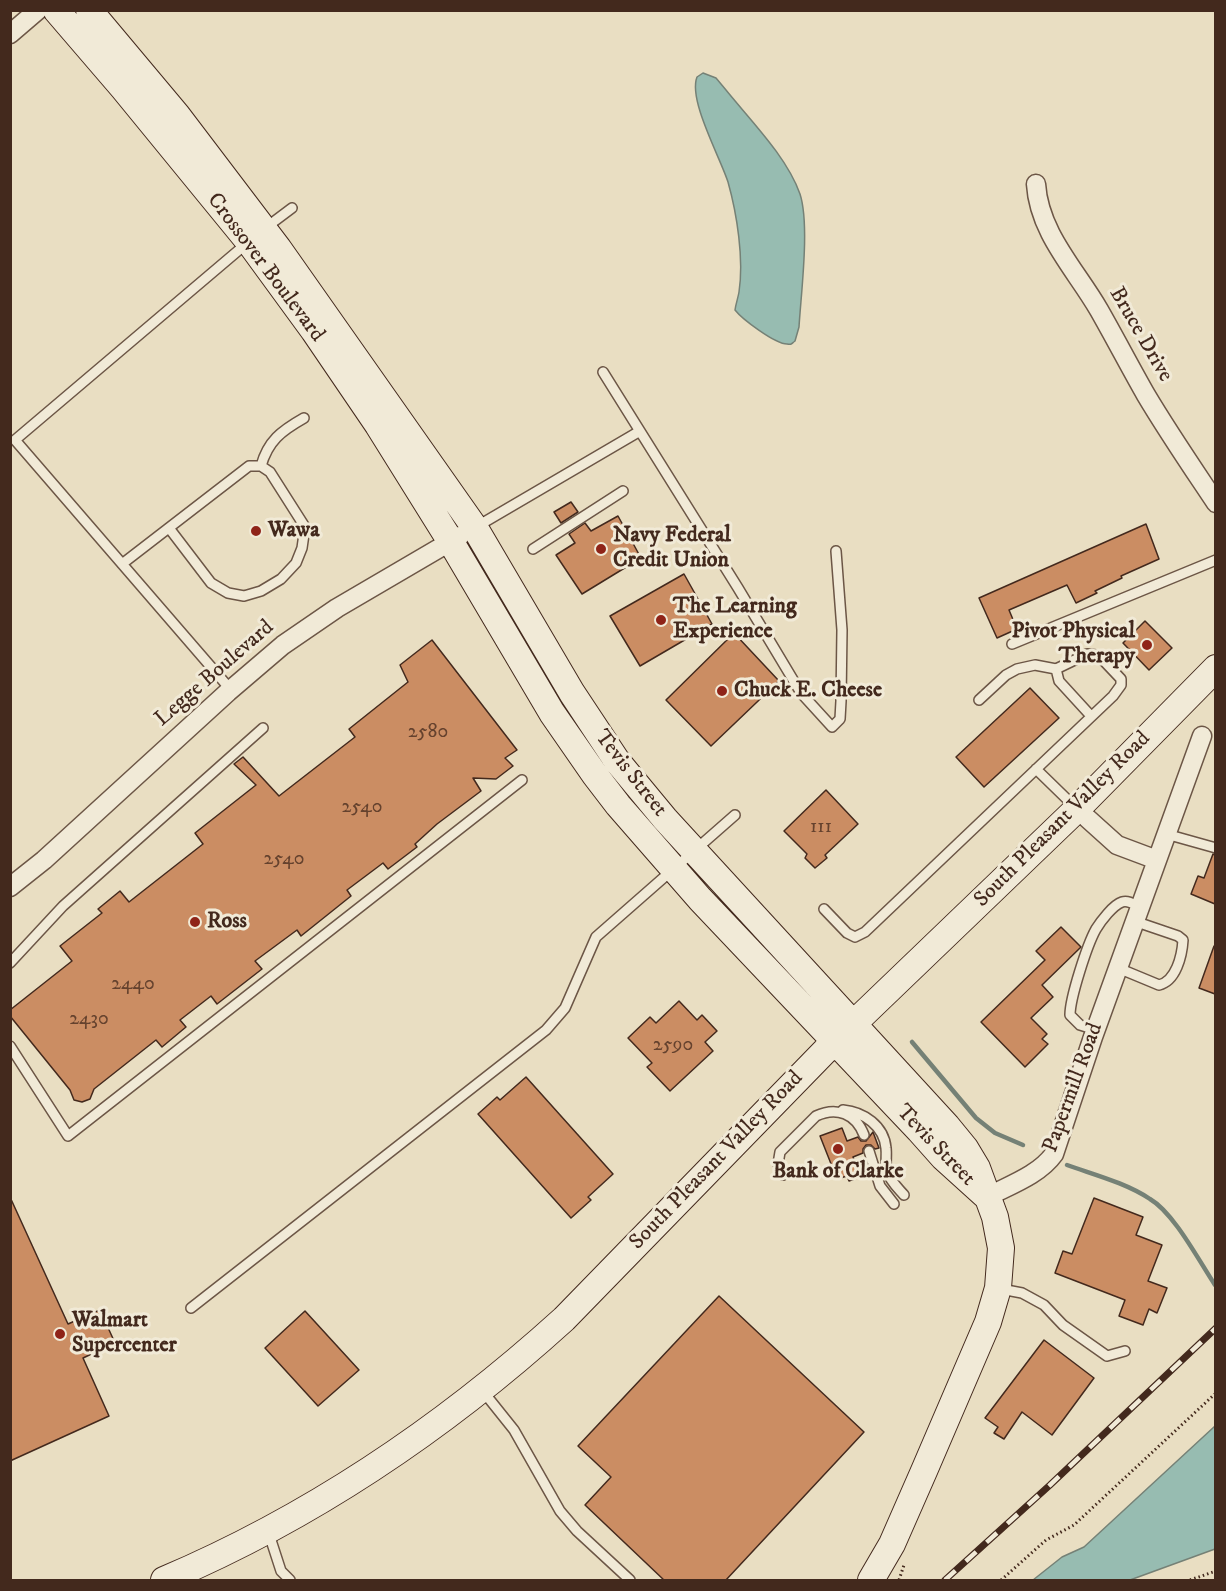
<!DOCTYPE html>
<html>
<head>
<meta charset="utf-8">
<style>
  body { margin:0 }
  #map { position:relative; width:1226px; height:1591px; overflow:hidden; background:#e9dec2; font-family:"IM FELL DW Pica",serif }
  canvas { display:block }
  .frame { position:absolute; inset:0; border:12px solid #43291d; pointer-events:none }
</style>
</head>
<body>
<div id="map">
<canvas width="1226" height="1591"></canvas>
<div class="frame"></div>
</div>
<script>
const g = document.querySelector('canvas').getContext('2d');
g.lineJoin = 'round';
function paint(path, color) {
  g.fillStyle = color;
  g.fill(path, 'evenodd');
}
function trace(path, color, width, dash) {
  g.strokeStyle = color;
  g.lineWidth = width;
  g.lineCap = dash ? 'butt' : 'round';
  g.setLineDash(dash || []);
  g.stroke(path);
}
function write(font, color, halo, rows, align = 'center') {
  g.font = font + ' "IM FELL DW Pica",serif';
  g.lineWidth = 6;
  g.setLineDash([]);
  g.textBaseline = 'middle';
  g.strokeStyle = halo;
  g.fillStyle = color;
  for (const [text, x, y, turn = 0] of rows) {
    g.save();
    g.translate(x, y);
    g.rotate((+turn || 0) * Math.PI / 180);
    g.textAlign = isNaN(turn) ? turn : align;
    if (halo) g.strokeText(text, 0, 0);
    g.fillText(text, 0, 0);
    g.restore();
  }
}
const water = new Path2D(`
  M703,73L716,78L726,90C751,121 787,157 800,194C810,225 801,293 799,327L795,341C791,344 792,345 787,344C775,344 742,319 735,310C736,303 738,298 739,292C744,259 737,214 728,182C720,157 688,100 697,77Z
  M1215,1426V1549L1130,1580H1033L1062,1557L1084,1547Z`);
paint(water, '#97bcb1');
trace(water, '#758176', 1.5);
trace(new Path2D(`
  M912,1042L976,1118L995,1133L1023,1145
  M1067,1165C1095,1175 1126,1183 1150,1199C1174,1213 1199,1261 1215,1285`), '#758176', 4.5);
const building = new Path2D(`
  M571,502L578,512L561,523L554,512Z
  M618,516L641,558L582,594L556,555L575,543L569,534L585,523L591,531Z
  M1146,524L1159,559L1121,576L1122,578L1095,591L1097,593L1076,603L1067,585L1009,610L1017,629L997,638L979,598Z
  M684,574L712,624L640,666L610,616Z
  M1145,621L1172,648L1149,670L1123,643Z
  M734,633L779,681L711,746L666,700Z
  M432,640L517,750L505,758L513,766L496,779L473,778L481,791L437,824L415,844L417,847L388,869L383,863L347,890L351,896L301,936L297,930L255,961L262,969L217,1004L211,996L180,1020L186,1027L162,1047L156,1040L94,1089L90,1099L82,1102L74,1100L70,1090L10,1016V1010L72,961L60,946L102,913L98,909L120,891L129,902L203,844L195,833L256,785L234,764L243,757L279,796L355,737L349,729L408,682L400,665Z
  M1030,688L1059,718L984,787L956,757Z
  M826,790L858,824L825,855L827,858L815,868L805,858L807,854L784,831Z
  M1213,854L1215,855V904L1191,894L1198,876L1204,878Z
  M1061,927L1081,947L1042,985L1053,997L1031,1018L1047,1034L1042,1039L1048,1044L1025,1067L981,1022L1045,960L1036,951Z
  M1214,946H1215V994L1199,988Z
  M679,1001L697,1020L702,1015L717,1031L705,1042L713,1051L670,1091L647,1067L652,1063L628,1038L650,1017L656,1023Z
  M526,1077L613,1174L588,1197L591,1200L571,1218L478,1114L497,1097L500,1100Z
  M842,1128L847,1141L858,1137L861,1141H866L873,1132L879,1148L875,1149L871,1145H866L863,1149V1153L853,1157L860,1177L849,1181L847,1176L837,1179L820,1136Z
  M10,1197L68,1324L100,1310L115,1343L83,1358L109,1416L10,1461Z
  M1094,1198L1143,1217L1136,1235L1162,1245L1148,1281L1167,1288L1157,1313L1149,1309L1143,1325L1119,1316L1125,1300L1055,1273L1063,1251L1072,1254Z
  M719,1296L864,1432L725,1581H665L585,1505L611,1477L578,1446Z
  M305,1311L359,1370L318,1406L265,1348Z
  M1044,1340L1094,1378L1052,1435L1022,1412L1004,1439L994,1433L998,1427L985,1418Z`);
paint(building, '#cb8d63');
trace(building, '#43291d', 1.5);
const lane = new Path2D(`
  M264,229L292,208
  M603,372L738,588L801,693L832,727L840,719L841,701L842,630L836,551
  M261,466C268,441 281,431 304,418
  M476,527L640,431
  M533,549L623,491
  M122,564L249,466H261L270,472L305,527L302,548L296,563L281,579L261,591L244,596L228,593L211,583L169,528
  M1012,644L1216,560
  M1056,669L1059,681L1091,716
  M231,690L15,440L246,244
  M1036,769L1075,807
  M1166,834L1216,848
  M824,909L847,933L855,937L865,932L1113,696L1121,685V679L1103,660L1096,655L1087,654L1056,669L1035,665L1017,669L1006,675L979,700
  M10,963L63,906L263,728
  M1118,968L1159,985C1176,981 1182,956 1183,940L1178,936L1134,921
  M1096,1030L1080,1025L1070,1015C1070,998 1087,945 1096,929C1101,921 1113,905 1122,902C1128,900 1134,904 1140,907
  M10,1046L68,1136L522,780
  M843,1110C864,1112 884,1126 886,1148C887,1156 885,1164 887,1171C890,1181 898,1188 904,1195
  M869,1151L880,1186L894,1204
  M783,1175L778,1164L780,1152L816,1116C837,1106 856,1114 864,1135
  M1001,1289L1022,1293L1044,1305L1063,1325L1107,1356L1125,1351
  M191,1308L546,1030L565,1008L596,937L735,815
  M482,1390L514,1430L560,1511L577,1531L630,1580
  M268,1531L281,1571L290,1580`);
const street = new Path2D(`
  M10,34L38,10
  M1036,184C1039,233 1076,270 1099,310C1115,338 1130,367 1146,395C1168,432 1192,467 1216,503
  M1077,809L1117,845L1157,860
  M10,887L44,860L228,692L283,645L337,608L460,536
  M987,1197C1010,1185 1039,1175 1054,1154L1093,1037L1202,736`);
const secondary = new Path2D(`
  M56,10L123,88L249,242L314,331L378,425L451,542L552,713L595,775L618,805L700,899L919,1130L943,1157L985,1195
  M89,10L177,115L278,248L475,528L572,693L617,761L665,819L947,1126L965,1148L977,1168L995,1217L1001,1248L998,1288L988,1322L924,1471L892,1544L871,1580
  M164,1580C312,1517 445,1427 564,1319L825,1051L1077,809L1216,668`);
trace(lane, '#6c5646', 12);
trace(street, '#6c5646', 21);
trace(secondary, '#43291d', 28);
trace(new Path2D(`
  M899,1580L904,1565
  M1001,1580L1046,1540L1074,1525L1216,1393
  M1190,1580L1216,1571`), '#43291d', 3, [1.5, 3]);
trace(lane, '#f1ead7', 9);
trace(street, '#f1ead7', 18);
trace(secondary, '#f1ead7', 26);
const rail = new Path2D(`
  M945,1580L1050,1485L1216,1328`);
trace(rail, '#43291d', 7);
trace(rail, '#f1ead7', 4.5, [14]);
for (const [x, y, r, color] of [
  [256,531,6,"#8f2418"],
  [601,549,6,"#8f2418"],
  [661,620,6,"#8f2418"],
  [1147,645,6,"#8f2418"],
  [722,691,6,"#8f2418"],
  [195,922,6,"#8f2418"],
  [838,1149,6,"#8f2418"],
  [60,1334,6,"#8f2418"]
]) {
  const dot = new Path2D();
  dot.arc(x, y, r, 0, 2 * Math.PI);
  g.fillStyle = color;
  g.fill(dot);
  trace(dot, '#f1ead7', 2);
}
write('20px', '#65422e', null, [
  ["2580",428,733],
  ["2540",362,808],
  ["111",821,828],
  ["2540",284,860],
  ["2440",133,985],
  ["2430",89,1020],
  ["2590",673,1046]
]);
write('22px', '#43291d', '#f1ead7', [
  ["Crossover Boulevard",265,268,53],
  ["Bruce Drive",1140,335,60],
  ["Legge Boulevard",215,674,-41],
  ["Tevis Street",630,774,52],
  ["South Pleasant Valley Road",1063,820,-45],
  ["Papermill Road",1074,1088,-70],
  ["Tevis Street",935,1146,46],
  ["South Pleasant Valley Road",717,1161,-46]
]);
write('bold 22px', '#43291d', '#f1ead7', [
  ["Wawa",268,531],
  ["Navy Federal",613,536],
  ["Credit Union",613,561],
  ["The Learning",673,607],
  ["Experience",673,632],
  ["Pivot Physical",1135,632,"right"],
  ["Therapy",1135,657,"right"],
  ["Chuck E. Cheese",734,691],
  ["Ross",207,922],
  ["Bank of Clarke",838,1172,"center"],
  ["Walmart",72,1321],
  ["Supercenter",72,1346]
], 'left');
</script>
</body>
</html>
